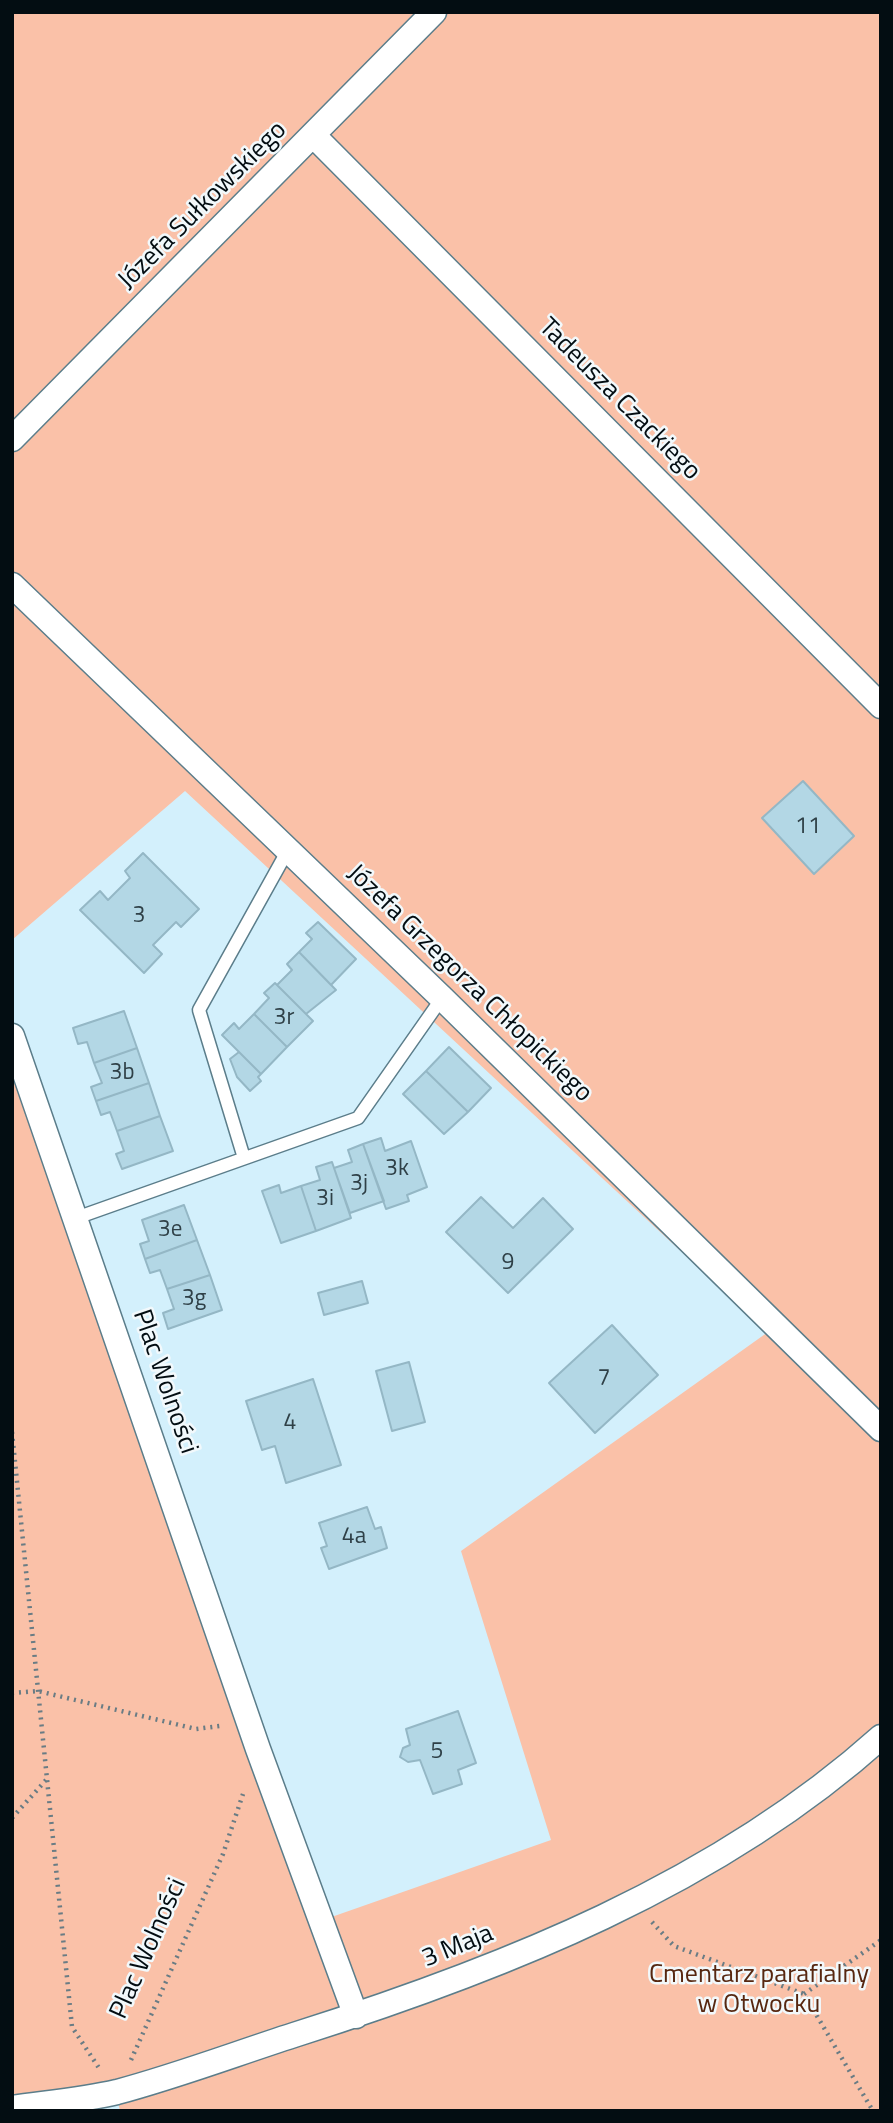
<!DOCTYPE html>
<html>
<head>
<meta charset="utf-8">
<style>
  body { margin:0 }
  #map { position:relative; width:893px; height:2123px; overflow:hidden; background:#d3f0fc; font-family:"Titillium Web",sans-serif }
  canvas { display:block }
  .frame { position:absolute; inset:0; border:14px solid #030d12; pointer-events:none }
</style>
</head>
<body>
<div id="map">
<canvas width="893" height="2123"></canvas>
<div class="frame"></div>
</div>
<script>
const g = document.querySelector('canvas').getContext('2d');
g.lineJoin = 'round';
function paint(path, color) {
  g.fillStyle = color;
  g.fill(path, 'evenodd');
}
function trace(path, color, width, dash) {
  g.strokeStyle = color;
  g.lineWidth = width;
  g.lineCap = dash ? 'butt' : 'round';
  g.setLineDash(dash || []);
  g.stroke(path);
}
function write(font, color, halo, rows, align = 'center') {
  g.font = font + ' "Titillium Web",sans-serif';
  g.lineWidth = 5;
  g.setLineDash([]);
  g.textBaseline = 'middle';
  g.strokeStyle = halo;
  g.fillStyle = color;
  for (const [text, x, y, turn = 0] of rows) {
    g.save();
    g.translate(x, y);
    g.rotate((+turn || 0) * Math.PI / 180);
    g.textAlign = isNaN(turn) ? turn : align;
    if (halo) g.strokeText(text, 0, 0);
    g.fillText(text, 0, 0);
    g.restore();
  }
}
paint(new Path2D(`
  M12,12H881V2111H120L116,2093L12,2108V1036L323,1920L551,1840L461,1551L768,1332L185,791L12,940Z`), '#fac1a8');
const building = new Path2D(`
  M803,781L854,836L814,874L762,818Z
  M143,853L199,909L181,927L176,922L153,945L162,954L144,973L80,910L100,891L108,900L130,878L125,871Z
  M318,922L356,959L331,985L299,952L312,939L306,933Z
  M299,952L336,990L306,1014L277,985L292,970L287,964Z
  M275,983L313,1021L287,1047L254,1014L269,998L264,993Z
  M124,1011L137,1048L94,1063L87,1042L78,1044L73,1028Z
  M254,1014L287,1047L261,1074L222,1035L234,1023L239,1029Z
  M449,1047L491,1088L468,1112L426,1071Z
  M137,1048L149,1083L96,1101L91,1087L102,1083L94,1063Z
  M239,1052L261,1074L258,1077L261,1081L250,1091L237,1077L230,1059Z
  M426,1071L468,1112L444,1134L403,1094Z
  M149,1083L160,1116L117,1131L110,1112L101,1115L96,1101Z
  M160,1116L173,1151L122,1169L116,1154L124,1151L117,1131Z
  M381,1138L385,1151L411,1141L427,1187L407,1195L409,1201L386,1209L363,1144Z
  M363,1144L384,1201L350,1213L334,1168L352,1162L348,1150Z
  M332,1162L351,1218L316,1231L301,1186L320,1180L316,1167Z
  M279,1185L281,1193L301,1186L316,1231L281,1243L262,1191Z
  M481,1197L513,1228L543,1198L573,1229L508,1293L446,1232Z
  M184,1205L197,1240L145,1259L140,1244L149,1241L142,1220Z
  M197,1240L210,1275L167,1289L160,1270L150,1273L145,1259Z
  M210,1275L222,1310L168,1329L163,1313L174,1309L167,1289Z
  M362,1281L368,1303L324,1315L318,1293Z
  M612,1325L658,1375L595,1433L549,1383Z
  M409,1362L425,1422L392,1431L376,1371Z
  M313,1379L341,1465L286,1483L275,1446L262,1450L246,1401Z
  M367,1507L375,1529L381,1527L387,1548L329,1569L321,1548L327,1546L319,1523Z
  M458,1711L476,1763L458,1770L462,1784L433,1794L420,1760L408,1762L400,1757L403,1748L410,1745L406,1729Z`);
paint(building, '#b3d7e5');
trace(building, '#94b7c5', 2);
const lane = new Path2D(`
  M244,1158L199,1010L288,850
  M76,1218L358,1118L442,998`);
const street = new Path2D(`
  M314,136L881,706
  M12,439L434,12
  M12,585L442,998L881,1429
  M12,1036L258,1749L356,2016
  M12,2108C47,2103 83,2100 117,2092C177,2076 235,2054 294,2035C502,1969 716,1885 881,1737`);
trace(lane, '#5b7d8a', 15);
trace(street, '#5b7d8a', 27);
trace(new Path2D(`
  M12,1432L72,2027L99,2068
  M12,1693L38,1691L196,1729L220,1726
  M12,1818L46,1780
  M652,1922L674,1946L804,1994L873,2111
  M804,1994L881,1940
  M131,2060L223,1854L243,1794`), '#697c84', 4.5, [2, 5]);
trace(lane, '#fff', 12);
trace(street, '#fff', 24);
write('23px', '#2f4047', null, [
  ["11",808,827],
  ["3",139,916],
  ["3r",284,1018],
  ["3b",122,1073],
  ["3k",397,1169],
  ["3j",359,1184],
  ["3i",325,1199],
  ["3e",170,1230],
  ["9",508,1263],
  ["3g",194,1299],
  ["7",604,1379],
  ["4",290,1423],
  ["4a",354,1537],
  ["5",437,1752]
]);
write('26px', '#030d12', '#f2f9fc', [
  ["Józefa Sułkowskiego",203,206,-45],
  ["Tadeusza Czackiego",619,400,45],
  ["Józefa Grzegorza Chłopickiego",469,984,44],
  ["Plac Wolności",164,1382,71],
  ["3 Maja",458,1947,-22],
  ["Plac Wolności",149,1949,-66]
]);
write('26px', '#572710', '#f2f9fc', [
  ["Cmentarz parafialny",759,1976],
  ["w Otwocku",759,2006]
]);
</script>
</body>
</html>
